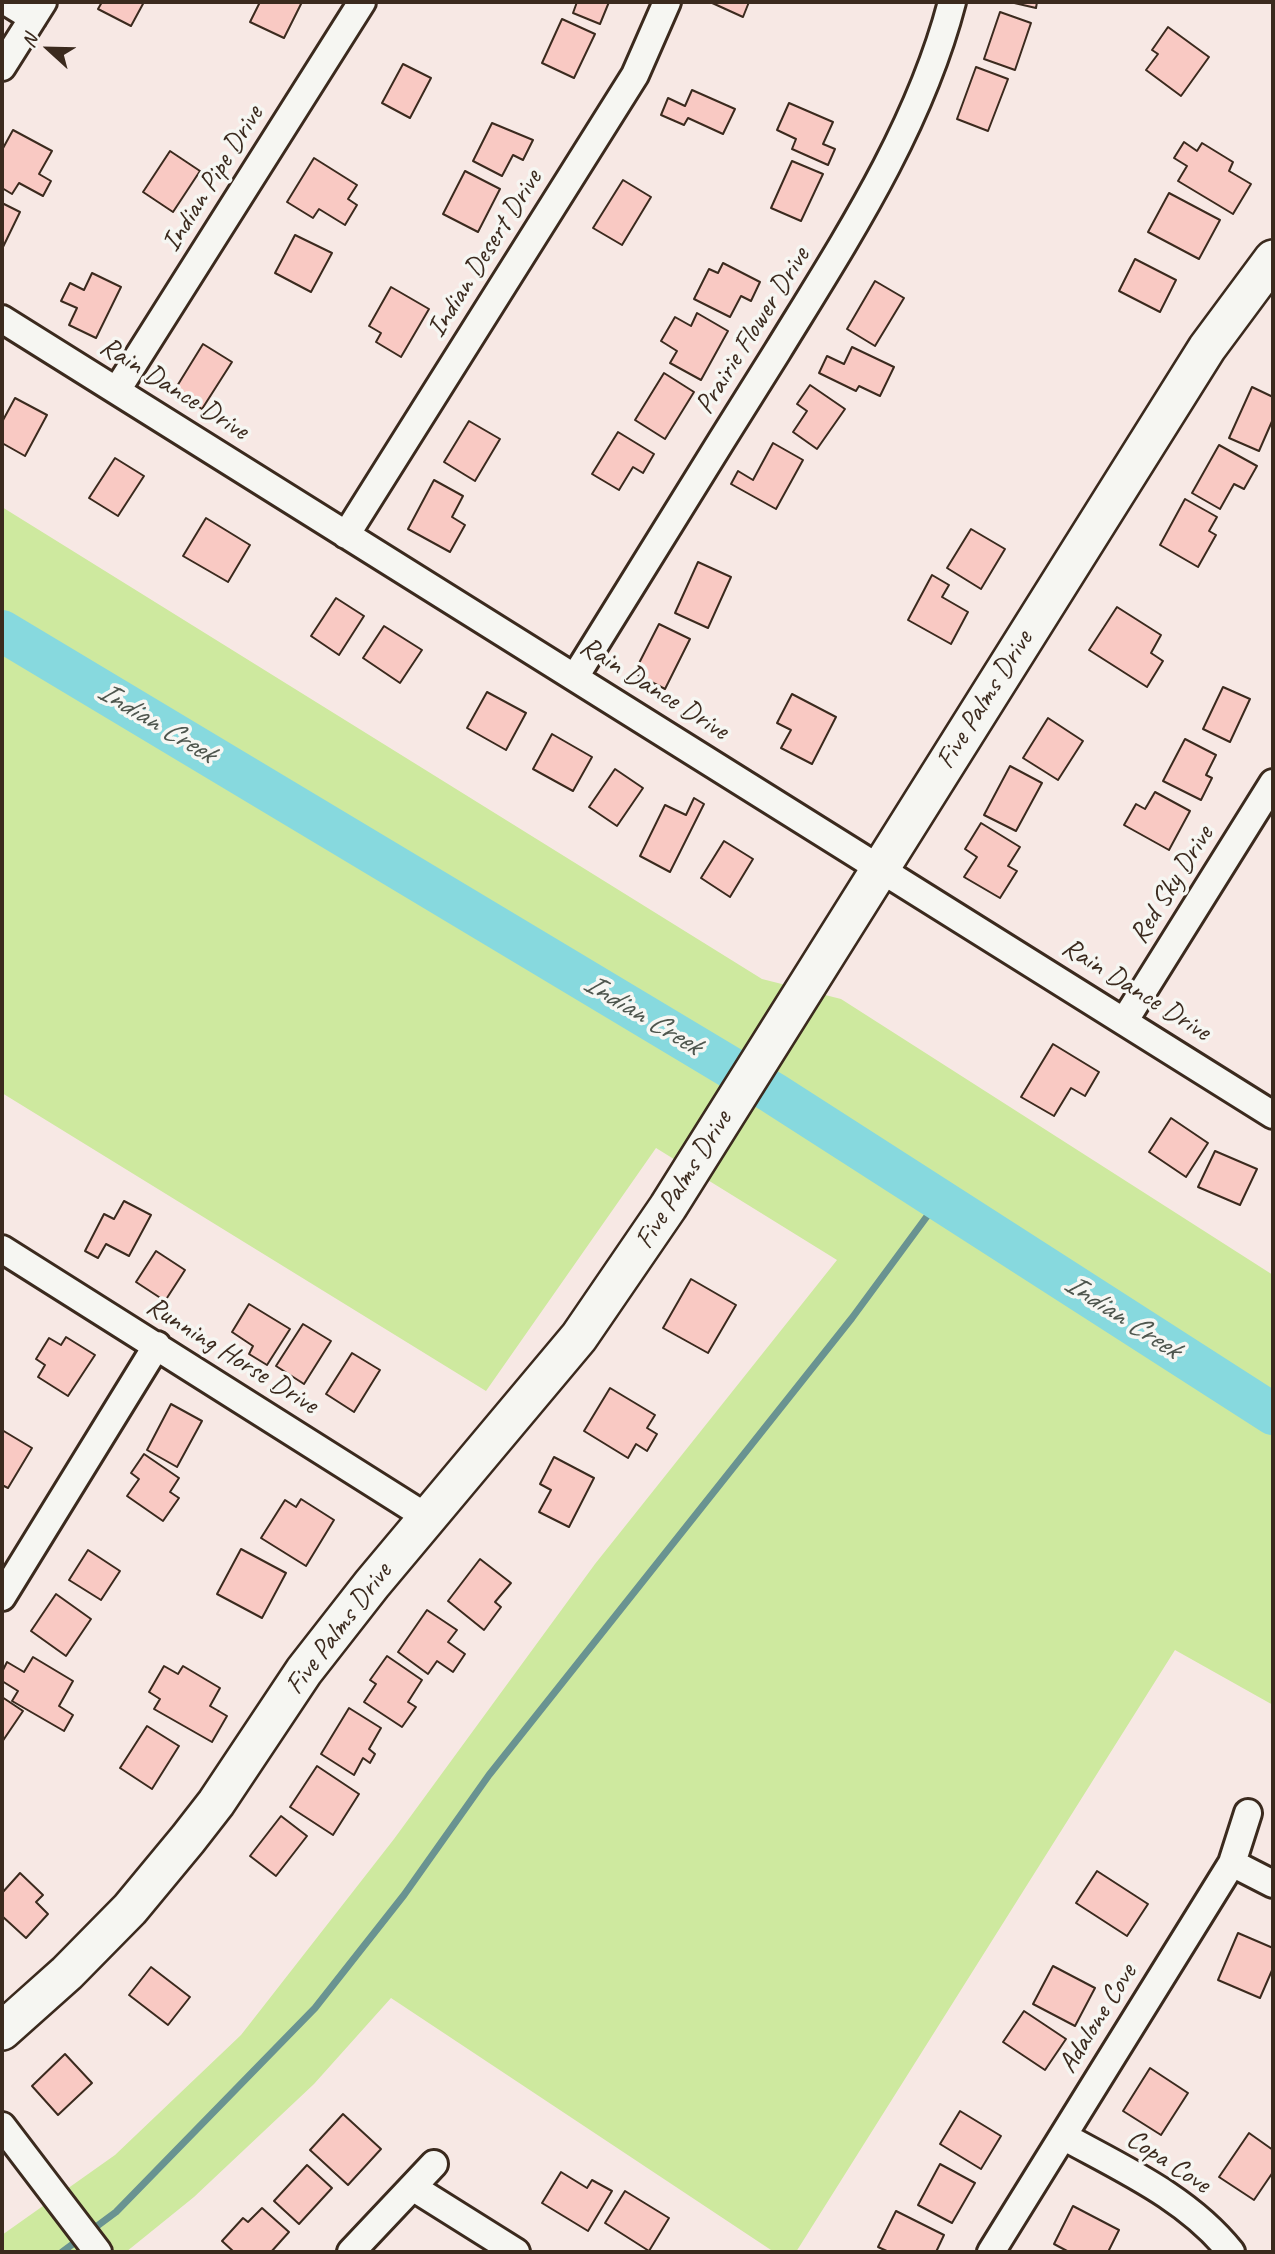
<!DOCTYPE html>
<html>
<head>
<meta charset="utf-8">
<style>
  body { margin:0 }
  #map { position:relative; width:1275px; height:2254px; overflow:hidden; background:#f7e8e4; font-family:Caveat,sans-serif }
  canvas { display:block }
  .frame { position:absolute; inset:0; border:4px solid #3b2a1e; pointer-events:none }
  .north { position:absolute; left:14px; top:14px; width:70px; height:70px; -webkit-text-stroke:5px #f6f6f2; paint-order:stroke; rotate:292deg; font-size:19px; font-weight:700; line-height:28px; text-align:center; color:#3b2a1e }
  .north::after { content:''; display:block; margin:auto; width:24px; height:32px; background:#3b2a1e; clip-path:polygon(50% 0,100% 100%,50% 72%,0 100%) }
</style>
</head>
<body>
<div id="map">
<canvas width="1275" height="2254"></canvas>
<div class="frame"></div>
<div class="north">N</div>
</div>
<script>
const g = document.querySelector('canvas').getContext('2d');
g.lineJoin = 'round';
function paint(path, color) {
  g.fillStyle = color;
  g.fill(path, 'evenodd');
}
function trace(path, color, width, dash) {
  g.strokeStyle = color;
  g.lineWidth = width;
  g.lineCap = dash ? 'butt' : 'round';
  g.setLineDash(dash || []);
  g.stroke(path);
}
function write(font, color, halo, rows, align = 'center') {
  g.font = font + ' Caveat,sans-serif';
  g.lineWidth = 7;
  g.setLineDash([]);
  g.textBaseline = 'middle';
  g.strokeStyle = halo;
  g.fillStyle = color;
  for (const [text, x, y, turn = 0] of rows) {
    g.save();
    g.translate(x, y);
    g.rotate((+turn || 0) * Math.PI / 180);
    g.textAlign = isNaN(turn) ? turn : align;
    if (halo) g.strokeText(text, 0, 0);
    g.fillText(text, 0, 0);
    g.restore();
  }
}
paint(new Path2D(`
  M2,507L762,979L841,999L1273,1275V1705L1175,1650L796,2252H774L391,1998L314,2084L194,2197L126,2252H2V2235L115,2155L241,2035L394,1839L595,1564L837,1260L656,1148L486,1391L2,1093Z`), '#cee99f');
trace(new Path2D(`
  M62,2252L116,2212L315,2008L404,1895L489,1775L852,1318L939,1200`), '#699391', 7);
trace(new Path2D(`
  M2,631L773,1093L1273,1414`), '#87d9de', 42);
const building = new Path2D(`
  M102,2H144L131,26L98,9Z
  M260,2H302L284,38L250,22Z
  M577,2H609L600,24L573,13Z
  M710,2H749L743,17Z
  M1010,2H1037L1036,8Z
  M1000,12L1031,23L1015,70L984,59Z
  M562,19L595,34L574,78L542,63Z
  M1168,27L1209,57L1181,96L1146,70L1158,54L1152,50Z
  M403,64L431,78L410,118L382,103Z
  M976,67L1008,79L988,131L957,119Z
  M692,90L735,109L723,134L688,118L684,125L661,115L668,98L685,106Z
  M789,103L833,122L823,144L835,149L828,165L792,149L796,139L777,130Z
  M492,123L533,140L523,160L513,155L502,176L473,161Z
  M13,130L52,151L39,174L51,181L43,196L19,183L12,194L2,188V150Z
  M1184,142L1197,151L1202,143L1233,162L1229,171L1251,184L1233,214L1178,181L1187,166L1174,158Z
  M170,151L200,171L173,212L143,192Z
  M314,158L357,185L348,199L357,205L345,225L319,209L313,218L287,202Z
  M792,161L823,174L801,221L771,208Z
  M465,171L500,189L478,232L443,214Z
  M623,180L651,197L622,245L593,228Z
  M1169,193L1220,220L1199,259L1148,232Z
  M2,203L20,212L2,249Z
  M295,235L332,253L311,292L275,273Z
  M1135,259L1176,280L1160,312L1119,291Z
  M723,263L760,282L751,301L741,296L730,317L694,299L709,269L718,273Z
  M92,273L121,287L96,338L69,325L77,308L61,301L70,283L84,290Z
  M875,281L904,298L875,346L847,329Z
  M391,287L429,309L401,357L376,342L381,333L369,326Z
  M697,313L728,331L701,380L670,363L677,351L661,341L675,317L691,326Z
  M203,344L232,362L202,409L174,391Z
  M852,347L894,367L880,396L859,386L856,391L819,373L827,356L844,364Z
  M664,373L694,392L665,439L635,420Z
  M810,385L845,409L817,449L793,432L807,411L797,404Z
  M1252,387L1273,397V419L1259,451L1229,438Z
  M15,398L47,415L25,456L2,443V422Z
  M469,421L500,439L475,481L444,462Z
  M618,432L654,454L643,473L633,467L619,490L592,474Z
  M773,443L803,460L776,509L731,484L738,471L753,480Z
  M1219,445L1257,466L1244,489L1234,484L1220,509L1192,493Z
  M115,458L144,476L118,516L89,498Z
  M434,480L463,496L452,517L465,525L450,552L408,529Z
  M1185,499L1217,517L1209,531L1216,535L1198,567L1160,545Z
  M206,518L250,545L228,582L183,556Z
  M971,529L1005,549L981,589L947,568Z
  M698,562L731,577L708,628L675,613Z
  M932,575L949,585L942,597L968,612L951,644L908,620Z
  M336,598L364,616L339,655L311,636Z
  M1117,607L1161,635L1151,653L1163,661L1147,687L1089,650Z
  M659,624L690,639L665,689L634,673Z
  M384,626L422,650L400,683L363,658Z
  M1223,687L1250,699L1230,742L1203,729Z
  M487,692L526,713L506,750L467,728Z
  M792,694L836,717L812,764L781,748L791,730L777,723Z
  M1048,718L1083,741L1058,780L1023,758Z
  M552,734L592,757L573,791L533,769Z
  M1185,739L1216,755L1206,775L1212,778L1201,800L1163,781Z
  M1010,766L1042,783L1016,831L984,815Z
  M615,769L643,788L617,826L589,807Z
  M1155,792L1190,811L1169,850L1124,825L1136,804L1145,809Z
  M694,798L704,804L670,872L640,856L665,805L686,815Z
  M981,823L1020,847L1008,866L1017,871L1000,898L964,877L977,857L965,849Z
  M724,841L753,859L730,897L701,878Z
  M1053,1044L1099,1072L1085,1096L1071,1088L1054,1116L1021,1097Z
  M1171,1118L1208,1143L1186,1177L1149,1152Z
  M1215,1151L1257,1169L1240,1205L1198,1187Z
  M124,1201L151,1215L129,1256L106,1244L98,1258L85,1251L104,1214L114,1219Z
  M156,1251L185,1270L165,1301L136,1282Z
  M691,1279L736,1305L708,1353L663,1328Z
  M249,1304L290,1329L267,1365L249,1354L253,1346L232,1332Z
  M303,1324L331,1341L304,1384L276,1366Z
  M66,1337L95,1355L68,1396L38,1377L45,1365L36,1359L49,1338L61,1345Z
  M352,1353L380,1370L354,1412L326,1394Z
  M610,1388L655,1415L647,1428L657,1434L647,1451L636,1444L628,1458L584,1431Z
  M171,1404L202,1421L177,1467L147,1450Z
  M2,1430L32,1448L8,1488L2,1485Z
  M144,1454L179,1478L170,1492L179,1498L163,1521L127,1496L139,1479L131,1473Z
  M554,1457L594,1478L569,1527L539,1512L551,1490L540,1484Z
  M301,1499L334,1520L306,1566L261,1538L285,1500L296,1507Z
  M241,1549L286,1573L262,1618L217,1594Z
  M88,1550L120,1571L101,1600L69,1580Z
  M480,1559L511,1583L495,1602L501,1607L484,1630L448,1601Z
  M56,1594L91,1619L66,1656L31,1631Z
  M427,1610L457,1630L448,1642L465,1654L453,1672L437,1661L428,1674L398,1652Z
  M387,1656L422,1680L408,1702L416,1707L402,1727L364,1702L376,1684L370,1680Z
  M33,1657L73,1681L59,1706L73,1715L64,1731L12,1701L18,1691L2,1681V1672L7,1662L24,1672Z
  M164,1666L178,1674L183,1666L220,1688L210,1706L227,1716L212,1742L154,1709L160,1699L149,1692Z
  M2,1697L23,1711L2,1742Z
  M349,1708L381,1728L369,1749L375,1754L370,1763L363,1758L354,1775L321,1754Z
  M147,1726L179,1746L152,1789L120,1768Z
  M317,1766L359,1794L333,1835L290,1807Z
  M281,1816L307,1836L276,1876L250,1856Z
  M1097,1871L1148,1904L1127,1936L1076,1903Z
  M20,1873L43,1895L36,1902L48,1914L26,1938L2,1916V1893Z
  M1238,1933L1273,1948V1968L1260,1998L1218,1980Z
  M1053,1966L1095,1988L1075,2026L1033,2004Z
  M151,1967L190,1997L168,2025L129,1995Z
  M1024,2011L1066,2039L1045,2070L1003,2042Z
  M65,2054L92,2083L58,2115L32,2086Z
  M1150,2068L1188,2093L1161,2135L1123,2111Z
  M960,2111L1001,2136L981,2169L940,2144Z
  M343,2114L381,2149L348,2185L310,2150Z
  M1249,2133L1273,2150V2172L1254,2200L1219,2177Z
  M940,2164L975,2183L952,2223L918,2205Z
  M307,2165L332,2188L299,2224L274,2201Z
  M561,2172L587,2188L592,2180L612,2191L588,2231L542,2203Z
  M625,2191L669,2218L649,2251L605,2223Z
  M1073,2206L1119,2230L1108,2252H1069L1054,2244Z
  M262,2208L289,2232L271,2252H234L222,2241L243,2218L248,2222Z
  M896,2211L944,2235L936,2252H889L878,2247Z`);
paint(building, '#f9c9c3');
trace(building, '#3b2a1e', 2);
const street = new Path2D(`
  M7,2L33,18
  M2,67L43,2
  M2,319L1273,1115
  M117,390L362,2
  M346,535L635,75L667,2
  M575,677C642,569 709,460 777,352C845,241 919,129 952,2
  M1125,1020L1273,783
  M2,1249L428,1518
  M2,1597L157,1345
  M1232,1863L1273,1884
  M2,2126L98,2252
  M1063,2136C1123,2169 1188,2198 1231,2252
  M414,2188L516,2252
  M351,2252L434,2164
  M991,2252L1232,1863L1248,1813`);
const secondary = new Path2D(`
  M2,2031L67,1973L130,1909L188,1839L216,1803L304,1671L372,1584L579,1337L668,1207L1207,348L1273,259`);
trace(street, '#3b2a1e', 32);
trace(secondary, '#3b2a1e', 42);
trace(street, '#f6f6f2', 26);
trace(secondary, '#f6f6f2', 37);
write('28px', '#3b2a1e', '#f6f6f2', [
  ["Indian Pipe Drive",213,179,-58],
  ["Indian Desert Drive",485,254,-58],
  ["Prairie Flower Drive",753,331,-58],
  ["Rain Dance Drive",174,389,32],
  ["Rain Dance Drive",654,689,32],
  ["Five Palms Drive",985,700,-58],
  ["Red Sky Drive",1172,885,-58],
  ["Rain Dance Drive",1136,990,32],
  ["Five Palms Drive",684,1180,-58],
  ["Running Horse Drive",232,1356,32],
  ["Five Palms Drive",339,1629,-53],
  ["Adalone Cove",1098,2019,-58],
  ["Copa Cove",1168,2162,33]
]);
write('italic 30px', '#4e564e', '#f6f6f2', [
  ["Indian Creek",156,723,31],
  ["Indian Creek",642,1015,31],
  ["Indian Creek",1122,1317,33]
]);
</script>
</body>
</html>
